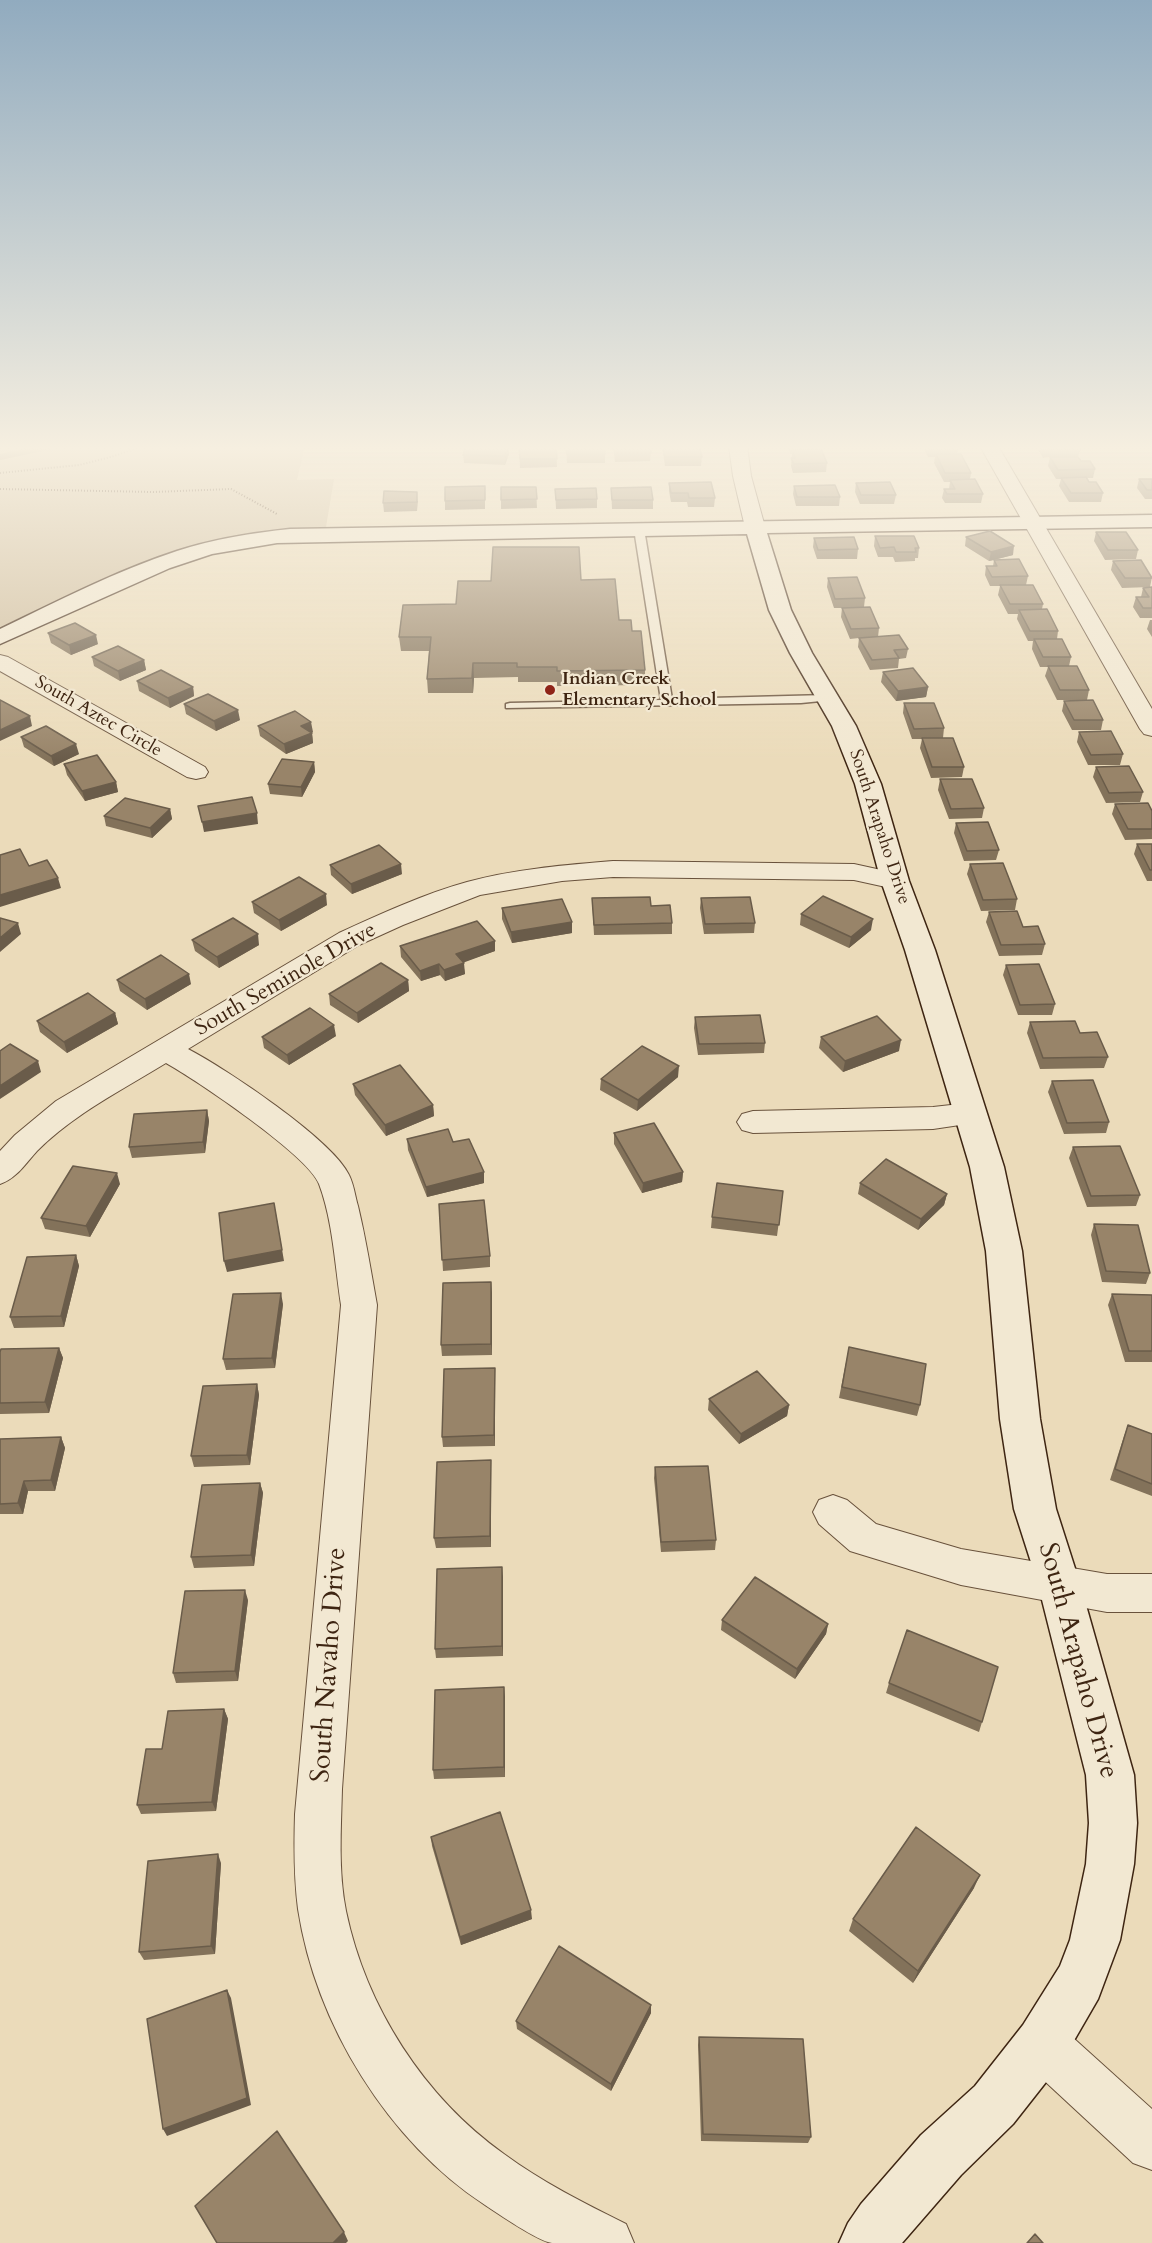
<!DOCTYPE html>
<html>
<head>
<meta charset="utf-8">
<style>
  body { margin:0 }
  canvas { display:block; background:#ebdbba }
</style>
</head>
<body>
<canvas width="1152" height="2243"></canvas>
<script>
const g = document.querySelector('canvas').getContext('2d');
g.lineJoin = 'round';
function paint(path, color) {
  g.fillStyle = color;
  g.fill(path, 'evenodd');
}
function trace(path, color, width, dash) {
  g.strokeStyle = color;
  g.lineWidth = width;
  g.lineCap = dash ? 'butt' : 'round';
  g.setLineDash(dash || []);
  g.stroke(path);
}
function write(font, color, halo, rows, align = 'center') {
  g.font = font + ' Cardo,serif';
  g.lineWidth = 4.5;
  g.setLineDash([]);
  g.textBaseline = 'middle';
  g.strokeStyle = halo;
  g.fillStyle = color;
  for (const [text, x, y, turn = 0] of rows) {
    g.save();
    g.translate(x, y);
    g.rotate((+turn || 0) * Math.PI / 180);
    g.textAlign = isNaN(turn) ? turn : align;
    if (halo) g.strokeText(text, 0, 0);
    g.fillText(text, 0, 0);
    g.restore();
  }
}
paint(new Path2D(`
  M0,446H305L297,480L334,479L326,527C283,529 241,534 199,544C134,560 62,599 0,627Z`), '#cebc9d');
trace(new Path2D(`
  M0,457L51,446`), '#826d55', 6);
const lane = new Path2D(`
  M639,526L644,529L672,699L827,695L832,698L831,700L801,703L506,708V704L510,703L661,700L634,529Z`);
const street = new Path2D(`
  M729,446H747L751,476L765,527L762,531H748L745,527L733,476Z
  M980,446H998L1152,709V736L1144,734L1140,729Z
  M0,655L8,657L205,767L208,772L205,777L196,779L187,777L0,671Z
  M613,861L854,864L904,875L908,881L904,887L895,889L854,880L613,877L562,881L480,895L403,925L359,945L188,1049C225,1068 333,1140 349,1175C354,1185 355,1196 358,1206C366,1239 371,1272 377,1305L342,1789C341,1829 338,1871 346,1911C366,2007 424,2097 504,2154C542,2182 584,2203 626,2224L634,2243C608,2243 578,2243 552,2243C537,2241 499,2214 485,2205C388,2141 316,2025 298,1909C294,1878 294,1846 295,1814L341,1305C335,1266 333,1221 319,1184C309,1156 195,1079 166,1063C122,1090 74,1114 37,1151C25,1164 17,1178 0,1184V1151L15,1135L56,1101L339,933C380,914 424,894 467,882C514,869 565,865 613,861Z
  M969,1103L980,1106L985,1114L980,1122L933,1129L753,1133L742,1130L737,1122L742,1114L753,1111L933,1107Z
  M833,1495L847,1500L876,1524L961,1549L1107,1574H1152V1612H1107L961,1585L850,1551L819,1524L813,1512L819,1500Z
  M1042,2019L1060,2026L1152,2109V2170L1133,2163L1024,2062L1017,2044L1024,2026Z`);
const secondary = new Path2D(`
  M1152,515V527L767,533L791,610L812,653L856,726L881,784L909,881L935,950L1004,1167L1022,1251L1040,1419L1056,1509L1080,1584L1134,1775L1137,1823L1134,1864L1120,1940L1098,1999L1061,2063L1013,2124L961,2175L902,2243H839L848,2223L861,2204L921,2135L975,2086L1023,2025L1060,1966L1070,1940L1086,1864L1089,1823L1086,1775L1038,1584L1014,1509L1000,1419L986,1251L970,1167L905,950L881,881L855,784L832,726L790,653L769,610L747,534L277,543L212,554L170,568L0,644V629C58,601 116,571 177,551C214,539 252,533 290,529Z`);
trace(lane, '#69523c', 3);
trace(street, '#69523c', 2);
trace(secondary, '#3e2512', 3);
trace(new Path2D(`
  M0,473L79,465L111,457L142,446
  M0,489L153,492L231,489L277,514`), '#3e2512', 2, [1, 2]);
paint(lane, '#f2e8d2');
paint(street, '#f2e8d2');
paint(secondary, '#f2e8d2');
paint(new Path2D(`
  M556,446L557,467L520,468L519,447Z
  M566,446L605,454V463H567Z
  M613,446H650L651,453L650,461L615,462Z
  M662,446H699L702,457L701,466H665Z
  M789,446H814L813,448H811V449L827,463L826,472L793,473L791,466L792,454H790Z
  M923,446H957L958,448L957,454L971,473L970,479L983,494L981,503H945L942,498L944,489H949L950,482H944L934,463L935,457H928Z
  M1036,446H1080L1081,448L1078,457L1081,461L1095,469L1093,478H1087L1089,482L1103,493L1101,502H1069L1059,486L1061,479H1056L1048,466L1050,457L1043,458Z
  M509,454L505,465L464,463L463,455Z
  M1139,479H1152V499H1145L1137,488Z
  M669,483L715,498L714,507H688L687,502H671L669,491Z
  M856,483L896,495L894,504H860L855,492Z
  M485,486V509L445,510V501Z
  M794,486L840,497L839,506H796L793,494Z
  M501,487H536L537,508L501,509Z
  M611,488L653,500V509H612Z
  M555,489L597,499V508L556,509Z
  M418,501L417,511L384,512L383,503Z
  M1096,532L1138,550L1136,559L1105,560L1094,541Z
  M875,536L919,548L918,558H915V561L895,562L893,557H878L874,546Z
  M966,537L1013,555L994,560L1028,576L1026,585L1043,604L1042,609L1058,631L1057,639L1071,657L1069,666L1089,690L1087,700H1057L1045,676L1048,667H1040L1032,649L1033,641H1028L1017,619L1018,614H1008L998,595L1000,586H990L985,575L986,566H993L994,560L989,561L965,546Z
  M814,538L858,549L857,559H817L813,547Z
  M1113,561L1152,577L1150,587L1122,588L1111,570Z
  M828,578L865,598L864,607L879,628L878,637L908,649L906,658L899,659L898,668L870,670L858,647L859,638L850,639L841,617L842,608H834L827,587Z
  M581,580L619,620L632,631L645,670V685L557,686V682H518V677L474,678L473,693H428L427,679L429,651H401L399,637L456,604L491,581Z
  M1152,587V618H1140L1133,607L1136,597H1141L1143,588Z
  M1150,620H1152V637L1147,629Z
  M48,633L98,644L71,655L51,643Z
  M92,657L144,660L146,670L120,681L94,666Z
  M883,672L928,687L926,697L896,701L881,682Z
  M137,681L193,687L194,696L170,708L139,691Z
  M1064,701L1103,720L1101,730H1072L1062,711Z
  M904,703L944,728L943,738L964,767L962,777L931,778L920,748L922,739H912L903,713Z
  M184,704L240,720L216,731L186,714Z
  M258,726L313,732H311L312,733L313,743L286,754L260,736Z
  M1079,732L1123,754L1120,765H1088L1077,742Z
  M21,737L79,754L54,766L24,747Z
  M314,762L315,772L302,797L270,794L268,784Z
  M64,764L116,782L118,792L85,801L67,775Z
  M1096,767L1143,792L1140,802L1106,803L1093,777Z
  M940,779L984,808L982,818L949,819L938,790Z
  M1115,804L1152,811V839L1125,840L1112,814Z
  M170,809L172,819L152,838L106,826L104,816Z
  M956,823L999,850L996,860L964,861L954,833Z
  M1137,844H1152V881H1147L1134,854Z
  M970,864L1017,899L1015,910L981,911L967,874Z
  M330,865L402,874L352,894L331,875Z
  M592,898L651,906L672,923V934L594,935Z
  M701,898L755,923L754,933L704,934L700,908Z
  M252,902L327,905L281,931L254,913Z
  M502,908L572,922V933L512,943L502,919Z
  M989,912L1023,927L1045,944L1042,955L999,956L986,922Z
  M801,914L871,930L849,948L800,925Z
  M192,940L259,945L219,968L195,951Z
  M495,941V951L463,962L465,974L445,981L440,975L421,981L401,957L400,946Z
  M1006,965L1055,1004L1052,1015H1018L1003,975Z
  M117,980L191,984L147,1010L120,991Z
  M408,980L409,991L358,1023L330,1005L329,994Z
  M115,1013L118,1024L67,1053L40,1032L37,1021Z
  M695,1017L765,1043L764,1053L698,1055L694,1028Z
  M1030,1022L1080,1033L1108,1057L1104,1068L1040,1069L1027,1033Z
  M336,1036L289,1065L264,1048L262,1037Z
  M821,1037L899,1051L843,1072L819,1048Z
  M678,1077L637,1111L600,1090L601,1079Z
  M1052,1081L1109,1122L1106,1133L1064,1134L1048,1092Z
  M353,1084L433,1105L434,1116L386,1136L355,1095Z
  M207,1110L209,1121L205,1153L132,1158L129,1147Z
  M614,1133L683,1172L682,1182L642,1193L614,1144Z
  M407,1139L453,1142L484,1183L427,1197L408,1150Z
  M1073,1147L1140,1195L1136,1206L1087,1207L1069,1158Z
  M860,1183L947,1194L944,1205L918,1230L858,1194Z
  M120,1184L90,1237L45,1229L41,1218Z
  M783,1191L777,1236L711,1228L712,1217Z
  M439,1204L490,1256V1267L443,1271Z
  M1094,1224L1150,1273L1146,1284L1102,1282L1091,1235Z
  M76,1255L79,1266L64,1327L14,1328L10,1317Z
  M491,1282L492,1355L442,1356L441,1345Z
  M1112,1294L1152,1295V1362H1125L1108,1305Z
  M283,1304L275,1368L226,1370L223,1359Z
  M849,1347L920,1405L917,1416L839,1398Z
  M59,1348L63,1358L49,1413L0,1414V1352Z
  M495,1378V1446L443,1447L442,1437Z
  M257,1384L259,1395L250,1465L194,1467L191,1456Z
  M709,1399L789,1405L787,1416L739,1444L708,1410Z
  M1128,1425L1152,1434V1496L1110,1480L1124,1436Z
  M61,1437L65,1448L55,1491H28L23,1514H0V1439Z
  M655,1467L716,1540L715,1550L661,1552L654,1478Z
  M491,1471V1547L436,1548L434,1538Z
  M260,1483L263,1493L254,1566L194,1568L191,1557Z
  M503,1577V1656L436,1658L435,1649Z
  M248,1600L238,1681L176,1683L173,1673Z
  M722,1620L828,1624L826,1634L795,1679L721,1630Z
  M889,1683L982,1722L979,1732L886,1693Z
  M504,1687L505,1777L434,1779L433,1770Z
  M224,1709L228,1719L216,1811L141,1814L137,1805L162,1749Z
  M431,1837L532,1919L461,1945L432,1846Z
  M221,1863L215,1954L144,1960L139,1952Z
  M974,1888L913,1983L849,1931L853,1919Z
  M651,2013L611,2091L517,2029L516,2021Z
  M699,2037L811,2137L808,2143L701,2141L698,2045Z`), '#83725a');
paint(new Path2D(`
  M508,446L509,454L505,465V456Z
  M1014,546L1013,555L989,561L991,552Z
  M96,635L98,644L71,655L69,645Z
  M144,660L146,670L120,681L118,671Z
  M473,663L474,678L473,693L472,678Z
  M193,687L194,696L170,708L168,698Z
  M928,687L926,697L896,701L898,691Z
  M238,710L240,720L216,731L214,721Z
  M30,716L32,726L0,741V730Z
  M311,722L313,732L302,736L301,726Z
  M312,733L313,743L286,754L284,744Z
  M76,744L79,754L54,766L51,756Z
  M314,762L315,772L302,797L301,787Z
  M116,782L118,792L85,801L82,791Z
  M170,809L172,819L152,838L150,828Z
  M257,813L258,824L204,832L202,822Z
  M401,864L402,874L352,894L351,884Z
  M58,878L61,888L0,907V895Z
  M326,894L327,905L281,931L279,920Z
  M873,919L871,930L849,948L851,937Z
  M572,922V933L512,943L511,932Z
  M18,923L21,934L0,952V938Z
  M258,934L259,945L219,968L217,957Z
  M495,941V951L457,965L456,954Z
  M464,963L465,974L445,981L444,970Z
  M439,964L440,975L421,981L420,971Z
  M189,974L191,984L147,1010L145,999Z
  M408,980L409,991L358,1023L357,1013Z
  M115,1013L118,1024L67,1053L64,1042Z
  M334,1025L336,1036L289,1065L287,1055Z
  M901,1040L899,1051L843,1072L845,1061Z
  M38,1061L41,1072L0,1099V1086Z
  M679,1066L678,1077L637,1111L638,1100Z
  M433,1105L434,1116L386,1136L385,1125Z
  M207,1110L209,1121L205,1153L203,1142Z
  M484,1172V1183L427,1197L426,1187Z
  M683,1172L682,1182L642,1193L643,1183Z
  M117,1173L120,1184L90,1237L86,1226Z
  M947,1194L944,1205L918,1230L921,1219Z
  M276,1214L284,1261L227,1272L224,1261Z
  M76,1255L79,1266L64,1327L61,1316Z
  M491,1282L492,1293V1355L491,1344Z
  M281,1293L283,1304L275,1368L272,1358Z
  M59,1348L63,1358L49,1413L45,1402Z
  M495,1368V1446L494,1435Z
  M257,1384L259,1395L250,1465L247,1455Z
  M789,1405L787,1416L739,1444L741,1434Z
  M61,1437L65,1448L55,1491L51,1480Z
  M491,1460V1547L490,1536Z
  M24,1481L28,1491L23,1514L18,1503Z
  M260,1483L263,1493L254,1566L251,1555Z
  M502,1567L503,1577V1656L502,1646Z
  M245,1590L248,1600L238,1681L235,1671Z
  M828,1624L826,1634L795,1679L797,1669Z
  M504,1687L505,1697V1777L504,1767Z
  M224,1709L228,1719L216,1811L212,1802Z
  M218,1854L221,1863L215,1954L211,1946Z
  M980,1875L974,1888L913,1983L918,1971Z
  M531,1910L532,1919L461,1945L460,1937Z
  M227,1990L231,1998L251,2105L167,2136L163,2129Z
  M651,2005V2013L611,2091V2084Z
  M344,2232L348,2241L346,2243H333Z`), '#6a5c4a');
const building = new Path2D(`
  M466,446H508L505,456L463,455Z
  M532,446H556L557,459H520L519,447Z
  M566,446H604L605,454H567Z
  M614,446H650L651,453H615Z
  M663,446H699L702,457H665Z
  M929,446H957L958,448L930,449Z
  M1043,446H1080L1081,448L1044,449Z
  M821,449L827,463L794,464L791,458H795L792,450Z
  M936,454H961L971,473H945Z
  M1050,457H1078L1081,461H1090L1095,469L1058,470Z
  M1086,477L1089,482H1096L1103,493H1071L1061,478Z
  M975,479L983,494H947L944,489H955L950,480Z
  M1139,479H1152V490H1147Z
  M711,482L715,498H689L688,493H671L669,483Z
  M890,482L896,495H861L856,483Z
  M835,485L840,497H797L794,486Z
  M485,486V500L445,501V487Z
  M501,487H536L537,499L501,500Z
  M651,487L653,500H612L611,488Z
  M596,488L597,499L556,500L555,489Z
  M384,491L417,492V502L383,503Z
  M990,531L1014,546L991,552L966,537Z
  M1096,532H1126L1138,550H1108Z
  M875,536H914L919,548H915L916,552H896L894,547L880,548Z
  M854,537L858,549L818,550L814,538Z
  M493,547H579L581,580L615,579L619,620H631L632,631H641L645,670L557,671V667H517V663H473L472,678L427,679L431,637H399L403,605L456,604L458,581H491Z
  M1019,559L1028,576L992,577L986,566H997L994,560Z
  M1141,560L1152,578H1125L1113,561Z
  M857,577L865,598L835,599L828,578Z
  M1000,585H1033L1043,604H1010Z
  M1152,587V608H1143L1136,597H1149L1143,588Z
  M870,607L879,628L851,629L842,608Z
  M1047,609L1058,631H1030L1019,610Z
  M75,623L96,635L69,645L48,633Z
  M899,635L908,649L894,650L899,658L872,660L859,638Z
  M1034,639H1062L1071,657H1043Z
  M118,646L144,660L118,671L92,657Z
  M1048,666H1077L1089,690H1060Z
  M913,668L928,687L898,691L883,672Z
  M161,670L193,687L168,698L137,681Z
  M208,694L238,710L214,721L184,704Z
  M0,700L30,716L0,730Z
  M1093,700L1103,720H1074L1064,701Z
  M904,703H934L944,728L914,729Z
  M295,711L311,722L301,726L312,733L284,744L258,726Z
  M46,726L76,744L51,756L21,737Z
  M1111,731L1123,754L1091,755L1079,732Z
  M922,738H953L964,767H932Z
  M97,755L116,782L82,791L64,764Z
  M282,759L314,762L301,787L268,784Z
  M1129,766L1143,792L1109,793L1096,767Z
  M940,779H972L984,808L951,809Z
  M252,797L257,813L202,822L198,806Z
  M125,798L170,809L150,828L104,816Z
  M1148,803L1152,811V829H1128L1115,804Z
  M988,822L999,850L967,851L956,823Z
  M1137,844H1152V870H1150Z
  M379,845L401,864L351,884L330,865Z
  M20,849L29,866L47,860L58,878L0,895V855Z
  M1003,863L1017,899L983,900L970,864Z
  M299,877L326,894L279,920L252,902Z
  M823,896L873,919L851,937L801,914Z
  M650,897L651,906L670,905L672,923L594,925L592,898Z
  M750,897L755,923L705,924L701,898Z
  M562,899L572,922L511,932L502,908Z
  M1017,911L1023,927L1038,926L1045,944L1001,945L989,912Z
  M0,918L18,923L0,938Z
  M233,918L258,934L217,957L192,940Z
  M477,921L495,941L456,954L464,963L444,970L439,964L420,971L400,946Z
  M161,955L189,974L145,999L117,980Z
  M381,963L408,980L357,1013L329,994Z
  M1039,964L1055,1004L1020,1005L1006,965Z
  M88,993L115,1013L64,1042L37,1021Z
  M310,1008L334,1025L287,1055L262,1037Z
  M760,1015L765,1043L699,1044L695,1017Z
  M877,1016L901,1040L845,1061L821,1037Z
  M1075,1021L1080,1033L1097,1032L1108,1057L1043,1058L1030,1022Z
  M10,1044L38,1061L0,1086V1051Z
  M642,1046L679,1066L638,1100L601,1079Z
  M400,1065L433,1105L385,1125L353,1084Z
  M1093,1080L1109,1122L1067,1123L1052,1081Z
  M207,1110L203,1142L129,1147L134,1114Z
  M654,1123L683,1172L643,1183L614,1133Z
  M448,1129L453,1142L469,1139L484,1172L426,1187L407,1139Z
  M1120,1146L1140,1195L1091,1196L1073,1147Z
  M886,1159L947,1194L921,1219L860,1183Z
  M73,1166L117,1173L86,1226L41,1218Z
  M717,1183L783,1191L779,1225L712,1217Z
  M484,1200L490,1256L442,1260L439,1204Z
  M274,1203L282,1250L224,1261L219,1213Z
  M1094,1224L1138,1225L1150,1273L1106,1271Z
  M76,1255L61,1316L10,1317L27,1257Z
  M491,1282V1344L441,1345L443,1283Z
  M281,1293L272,1358L223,1359L233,1294Z
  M1112,1294L1152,1295V1351H1129Z
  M849,1347L926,1364L920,1405L842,1387Z
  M59,1348L45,1402L0,1403V1352L1,1349Z
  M495,1368L494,1435L442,1437L444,1369Z
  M757,1371L789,1405L741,1434L709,1399Z
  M257,1384L247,1455L191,1456L203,1386Z
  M1128,1425L1152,1434V1484L1115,1469Z
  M61,1437L51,1480L24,1481L18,1503L0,1504V1439Z
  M491,1460L490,1536L434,1538L437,1462Z
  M708,1466L716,1540L661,1542L655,1467Z
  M260,1483L251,1555L191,1557L202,1485Z
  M502,1567V1646L435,1649L437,1569Z
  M755,1577L828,1624L797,1669L722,1620Z
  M245,1590L235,1671L173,1673L185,1591Z
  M907,1630L998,1667L982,1722L889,1683Z
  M504,1687V1767L433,1770L435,1690Z
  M224,1709L212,1802L137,1805L146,1749H162L168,1711Z
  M500,1812L531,1910L460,1937L431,1837Z
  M916,1827L980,1875L918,1971L853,1919Z
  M218,1854L211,1946L139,1952L148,1861Z
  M559,1946L651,2005L611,2084L516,2021Z
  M227,1990L247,2098L163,2129L147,2019Z
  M699,2037L803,2039L811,2137L703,2134Z
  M277,2131L344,2232L333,2243H217L195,2206Z
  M1035,2234L1043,2243H1027Z`);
paint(building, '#988469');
trace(building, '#6a5c4a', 1.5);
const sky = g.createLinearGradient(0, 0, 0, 760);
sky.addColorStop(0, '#91abbf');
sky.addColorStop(0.59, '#f6efe0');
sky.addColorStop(1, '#f6efe000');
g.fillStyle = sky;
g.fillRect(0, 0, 1152, 760);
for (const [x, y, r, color] of [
  [550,690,6,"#8f2418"]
]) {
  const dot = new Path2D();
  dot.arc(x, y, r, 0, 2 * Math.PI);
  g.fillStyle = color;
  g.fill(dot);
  trace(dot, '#f2e8d2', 2);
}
write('bold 18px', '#3e2512', '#f2e8d2', [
  ["Indian Creek",562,680],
  ["Elementary School",562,701]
], 'left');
write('18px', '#3e2512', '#f2e8d2', [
  ["South Aztec Circle",98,717,30],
  ["South Arapaho Drive",879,827,72]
]);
write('22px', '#3e2512', '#f2e8d2', [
  ["South Seminole Drive",286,980,-30]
]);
write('27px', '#3e2512', '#f2e8d2', [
  ["South Arapaho Drive",1077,1661,75],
  ["South Navaho Drive",330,1665,-86]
]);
</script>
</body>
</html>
